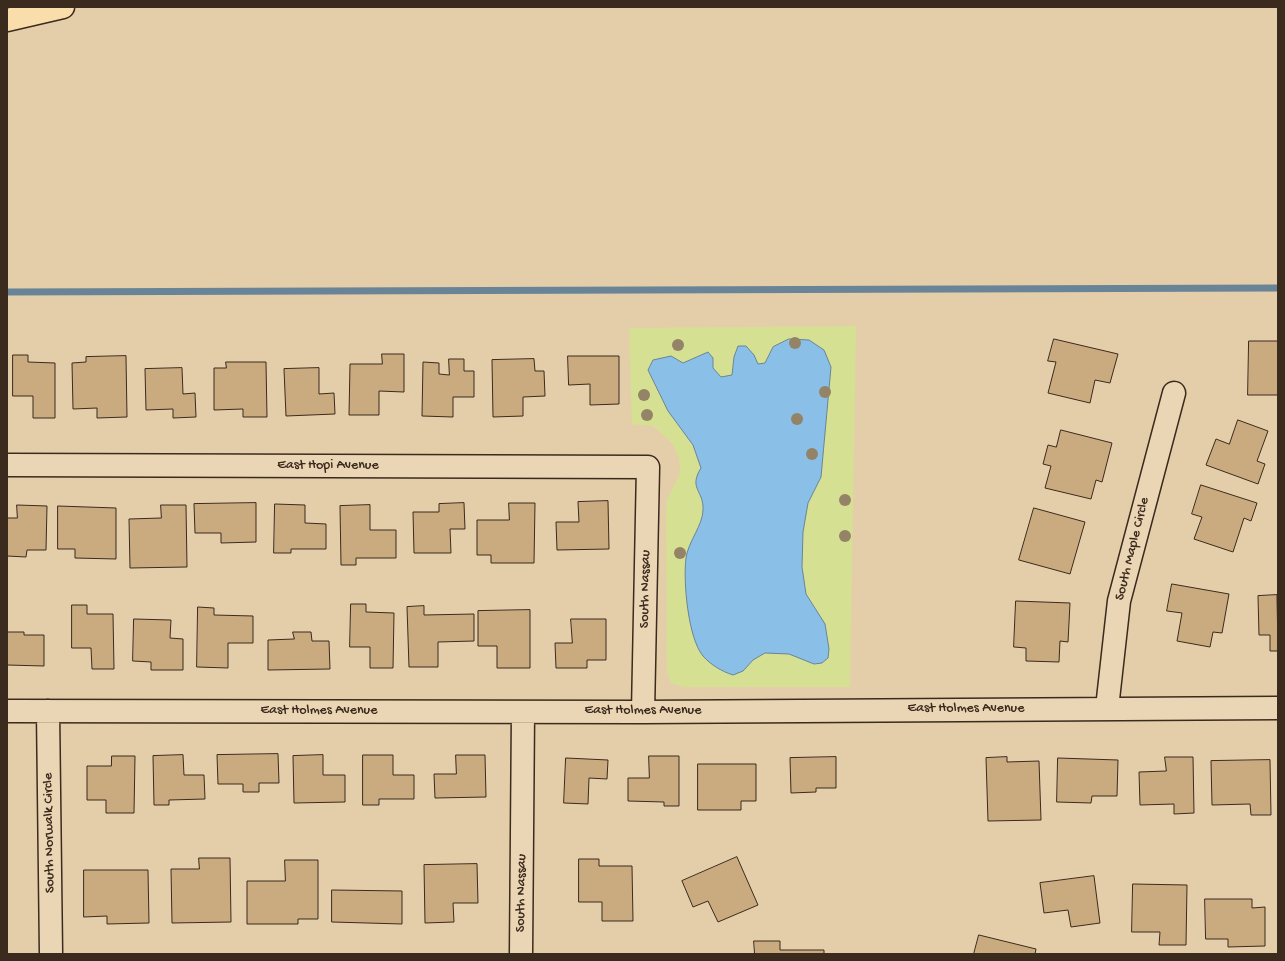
<!DOCTYPE html>
<html>
<head>
<meta charset="utf-8">
<style>
  body { margin:0 }
  #map { position:relative; width:1285px; height:961px; overflow:hidden; background:#e4ceaa; font-family:"Gochi Hand",sans-serif }
  canvas { display:block }
  .frame { position:absolute; inset:0; border:8px solid #3b2a1e; pointer-events:none }
</style>
</head>
<body>
<div id="map">
<canvas width="1285" height="961"></canvas>
<div class="frame"></div>
</div>
<script>
const g = document.querySelector('canvas').getContext('2d');
g.lineJoin = 'round';
function paint(path, color) {
  g.fillStyle = color;
  g.fill(path, 'evenodd');
}
function trace(path, color, width, dash) {
  g.strokeStyle = color;
  g.lineWidth = width;
  g.lineCap = dash ? 'butt' : 'round';
  g.setLineDash(dash || []);
  g.stroke(path);
}
function write(font, color, halo, rows, align = 'center') {
  g.font = font + ' "Gochi Hand",sans-serif';
  g.lineWidth = 3;
  g.setLineDash([]);
  g.textBaseline = 'middle';
  g.strokeStyle = halo;
  g.fillStyle = color;
  for (const [text, x, y, turn = 0] of rows) {
    g.save();
    g.translate(x, y);
    g.rotate((+turn || 0) * Math.PI / 180);
    g.textAlign = isNaN(turn) ? turn : align;
    if (halo) g.strokeText(text, 0, 0);
    g.fillText(text, 0, 0);
    g.restore();
  }
}
paint(new Path2D(`
  M856,326L850,687H684L671,683L667,670L666,513L667,500L680,473L679,458L672,443L653,426L632,424L629,328Z`), '#d5e093');
const water = new Path2D(`
  M789,339L809,340L824,350L831,367L821,477L808,503L803,532L802,567L806,594L825,624L829,649L828,658L822,663L814,664L789,654L765,653L753,660L743,671L733,675C721,671 711,665 703,656C688,638 683,581 686,558C688,542 703,525 703,510C704,490 688,489 701,468L693,445L668,411L648,370L653,360L671,356L683,363L708,352L713,358V368L721,377L732,375L734,357L738,346H746L754,355L758,364L765,363L773,347Z`);
paint(water, '#8ac0e8');
trace(water, '#6a8497', 1);
trace(new Path2D(`
  M7,292L1278,288`), '#6a8497', 7);
const building = new Path2D(`
  M1054,339L1118,354L1110,383L1095,380L1090,403L1048,393L1056,362L1048,361Z
  M1249,341H1278V395H1248Z
  M382,354H404V392L379,391V415H349L350,364H382Z
  M13,355H28V362L55,363V418H33V396H13Z
  M126,356L127,417L97,418V408L73,409L72,363L86,362V357Z
  M568,356H619V404L590,405V384L569,385Z
  M449,359H464V371H474V397H453V417L422,416L423,362L439,363V374L449,375Z
  M534,359L535,371H544L545,396L523,397V416L493,417L492,360Z
  M226,362H266L267,417H243V409L214,410V368H226Z
  M182,368L183,394L195,393L196,417L173,418V409L146,410L145,369Z
  M319,368V394L334,393L335,414L286,416L284,369Z
  M1238,420L1268,431L1257,461L1265,464L1258,484L1206,465L1216,439L1229,444Z
  M1061,430L1112,443L1102,482L1096,480L1091,499L1045,488L1051,466L1043,464L1048,445L1056,447Z
  M1201,485L1257,503L1251,521L1244,518L1233,552L1194,539L1202,517L1192,514Z
  M608,501L609,549L557,550L556,522H579L578,502Z
  M256,503V542L221,543V533H195L194,504Z
  M464,503L465,529H450L451,553H414L413,512H439V504Z
  M509,503H535L534,563H491V555H477V520H509Z
  M275,504L305,505V523L326,524V549H291V553H274Z
  M17,505L47,506L46,550H27L26,557L7,556V518H17Z
  M161,505H186L187,567L130,568L129,519L161,518Z
  M370,505V530H396V558H356V565H341L340,506Z
  M58,506L116,508V559L75,558V549H58Z
  M1034,508L1085,522L1070,574L1019,560Z
  M1172,584L1229,594L1222,633L1213,632L1210,647L1177,641L1182,613L1167,611Z
  M1277,595L1278,651H1270V635H1259L1258,596Z
  M1016,601L1070,603L1068,642L1060,641L1059,662L1026,661V648L1014,647Z
  M351,604H366V612L394,613L393,668H370V647H350Z
  M72,605H87V614H113L114,669H92L91,648H72Z
  M424,606V615L474,614V641L438,642V667H409L407,607Z
  M198,607L214,608V615L253,616V643H228V668L197,667Z
  M530,610V668H497V646H478V611Z
  M134,619L171,620L170,638L183,639V670H151V662L133,661Z
  M571,619H606V660H587V668H556L555,643H572Z
  M7,632H24V635H44V666L7,665Z
  M293,632H311L312,641H329L330,669L268,670V640L294,639Z
  M278,754L279,783H259V792H243V784H218L217,755Z
  M183,755L184,775H204L205,799L169,800V805H154L153,756Z
  M323,755V775H345V802L294,803L293,756Z
  M363,755H393V775H414V799H379V805H363Z
  M456,755H485L486,797L435,798L434,774H456Z
  M112,756H135L134,813H106V800H87V766H111Z
  M649,756H679V806H664V802L628,801V778H649Z
  M836,757V788H816V792L791,793L790,758Z
  M1007,757V762L1039,761L1041,820L988,821L986,758Z
  M1165,757H1193L1194,813L1174,814V804L1140,805L1139,772L1166,771Z
  M566,758L608,760L607,779L589,778L588,804L564,803Z
  M1058,758L1118,760L1117,796H1092L1091,803L1057,802Z
  M1270,760L1271,815H1251L1250,804L1212,805L1211,761Z
  M698,764H756V801H741V810H698Z
  M737,857L758,905L718,922L708,901L693,907L682,881Z
  M199,858H230L231,922L172,923L171,869H199Z
  M579,859H599V866H632L633,921H602V902H579Z
  M285,860H318V919H298V924H247V881H285Z
  M477,864L478,903H453L454,922L425,923L424,865Z
  M84,870H148L149,923L107,924V916L84,917Z
  M1094,876L1100,923L1071,927L1068,910L1044,913L1040,883Z
  M1133,884L1187,885L1186,945H1159L1160,932H1132Z
  M332,890L402,891V924L332,922Z
  M1205,899H1252V908L1265,907V946L1228,947V939H1206Z
  M979,935L1036,949L1035,954H974Z
  M754,941H780V950H824V954H755Z`);
paint(building, '#caaa7f');
trace(building, '#3b2a1e', 1);
const minor = new Path2D(`
  M7,465L648,467L643,712
  M1107,708L1119,601L1174,393
  M7,711L643,712L1278,708
  M48,711L51,954
  M521,954L523,712`);
const motorway = new Path2D(`
  M7,20L63,7`);
trace(minor, '#3b2a1e', 25);
trace(motorway, '#3b2a1e', 25);
trace(minor, '#ead6b4', 22);
trace(motorway, '#f9deab', 22);
g.fillStyle = '#948367';
for (const [x, y] of [
  [795,343],
  [678,345],
  [825,392],
  [644,395],
  [647,415],
  [797,419],
  [812,454],
  [845,500],
  [845,536],
  [680,553]
]) {
  g.beginPath();
  g.arc(x, y, 6, 0, 2 * Math.PI);
  g.fill();
}
write('14px', '#3b2a1e', '#ead6b4', [
  ["East Hopi Avenue",328,466],
  ["South Maple Circle",1133,549,-76],
  ["South Nassau",646,589,-89],
  ["East Holmes Avenue",966,709],
  ["East Holmes Avenue",319,711],
  ["East Holmes Avenue",643,711],
  ["South Norwalk Circle",50,833,-91],
  ["South Nassau",522,893,-89]
]);
</script>
</body>
</html>
